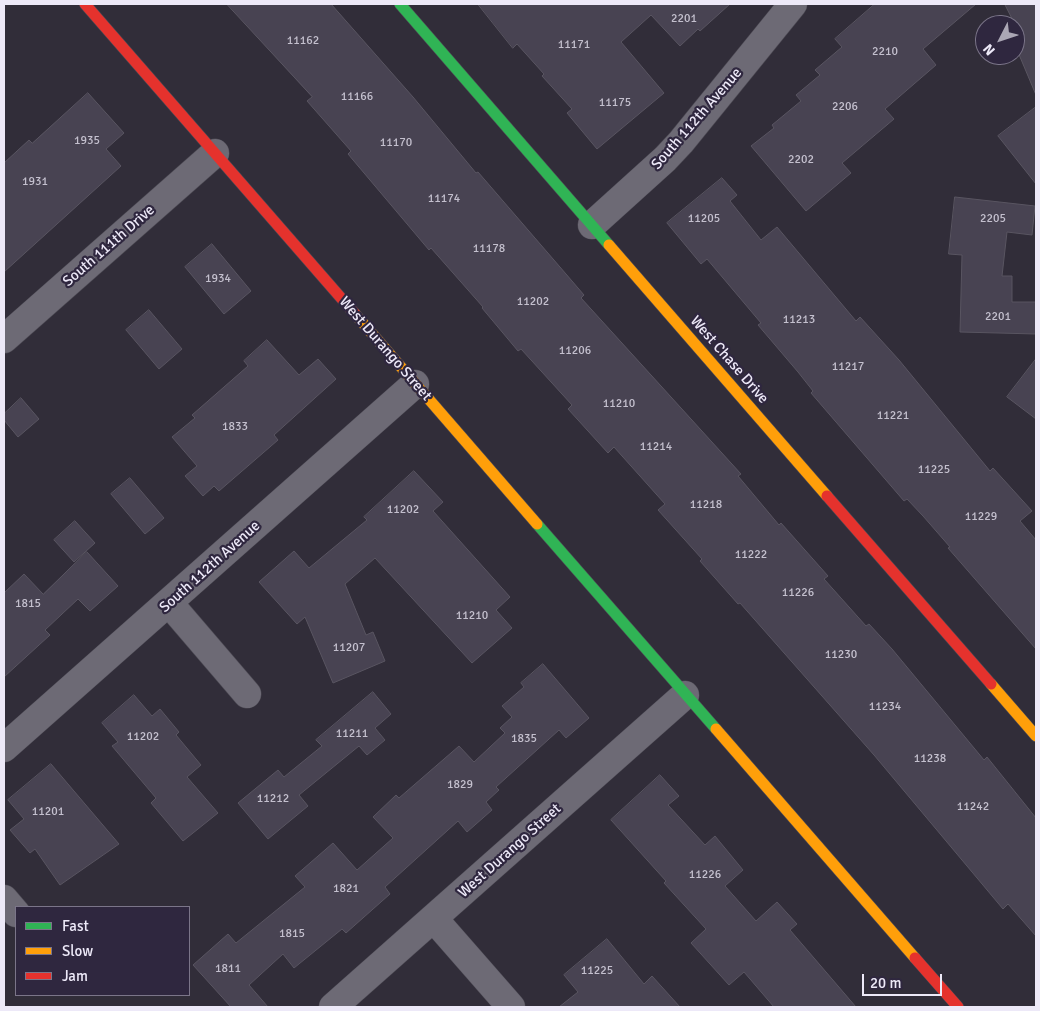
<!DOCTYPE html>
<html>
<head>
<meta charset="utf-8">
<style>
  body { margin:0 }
  #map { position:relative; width:1040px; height:1011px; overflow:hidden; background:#312d39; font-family:Signika,sans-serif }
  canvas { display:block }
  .frame { position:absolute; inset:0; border:5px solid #ede9f8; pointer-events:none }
  .legend { position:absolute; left:15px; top:906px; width:175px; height:90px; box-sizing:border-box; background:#2f273f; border:1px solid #7b7589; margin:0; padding:6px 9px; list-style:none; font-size:15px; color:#ede9f8 }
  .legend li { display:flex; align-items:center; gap:10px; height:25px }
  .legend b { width:25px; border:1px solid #7b7589 }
  .north { position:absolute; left:975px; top:15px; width:50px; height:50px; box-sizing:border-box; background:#2f273f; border:1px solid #7b7589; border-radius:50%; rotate:229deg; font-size:14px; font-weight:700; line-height:20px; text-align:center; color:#ede9f8 }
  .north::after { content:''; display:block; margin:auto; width:18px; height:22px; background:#aba7b5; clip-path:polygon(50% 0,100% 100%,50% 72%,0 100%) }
  .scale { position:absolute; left:862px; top:974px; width:80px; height:22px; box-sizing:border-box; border:2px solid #ede9f8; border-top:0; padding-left:6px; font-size:15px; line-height:18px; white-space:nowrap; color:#ede9f8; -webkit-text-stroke:4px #2f273f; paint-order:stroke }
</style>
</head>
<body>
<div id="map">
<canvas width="1040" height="1011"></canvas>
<div class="frame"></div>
<ul class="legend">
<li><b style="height:6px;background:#30b455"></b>Fast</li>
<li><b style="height:6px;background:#ff9f0a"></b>Slow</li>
<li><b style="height:6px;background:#e5322d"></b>Jam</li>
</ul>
<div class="north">N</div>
<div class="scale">20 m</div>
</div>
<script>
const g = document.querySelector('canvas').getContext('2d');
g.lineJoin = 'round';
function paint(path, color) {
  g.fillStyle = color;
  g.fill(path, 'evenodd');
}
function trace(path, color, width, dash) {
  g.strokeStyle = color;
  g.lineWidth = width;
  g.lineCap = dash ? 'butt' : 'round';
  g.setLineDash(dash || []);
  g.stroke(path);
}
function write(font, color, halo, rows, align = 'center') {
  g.font = font + ' Signika,sans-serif';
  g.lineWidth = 4.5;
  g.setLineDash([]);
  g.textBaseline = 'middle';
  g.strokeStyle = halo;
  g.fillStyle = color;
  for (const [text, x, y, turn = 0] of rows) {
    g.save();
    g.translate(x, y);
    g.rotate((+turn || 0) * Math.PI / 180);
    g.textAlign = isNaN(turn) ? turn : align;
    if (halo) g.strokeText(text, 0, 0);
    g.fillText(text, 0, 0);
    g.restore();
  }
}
const building = new Path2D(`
  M227,4H331L413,97L476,173L478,172L566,274L584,295L581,298L741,474L738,476L779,525L781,523L828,576L824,579L866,626L869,624L892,649L984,760L987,757L1036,818V936L1008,904L1003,909L874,755L740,603L738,604L700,561L702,559L658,510L665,504L614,447L608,453L568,409L572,405L521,349L518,351L482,308L483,307L431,248L429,250L348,154L351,151L307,101L312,97Z
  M478,4H730L700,31L698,29L680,46L651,15L621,42L664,93L597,149L567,113L572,109L542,76L544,74L517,44L513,48Z
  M875,4H976L923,49L936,65L885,109L894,119L842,163L851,173L806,211L751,146L774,128L772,125L801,101L796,95L820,75L815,70L842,47L835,39Z
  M1005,4H1036V95L1015,45V25Z
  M88,93L124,133L106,149L121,166L4,272V163L29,140L32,143Z
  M1036,107V184L998,136Z
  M722,178L737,195L730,201L761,240L777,227L856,321L860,317L899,360L990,471L993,468L1032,511L1020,521L1036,540V649L948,548L950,547L923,516L907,499L904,501L811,393L813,391L798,372L758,325L761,323L707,259L701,264L667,223Z
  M955,197L1035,206L1032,235L1007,232L1002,276H1012V302H1036V334L960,332L962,255L949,254Z
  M212,244L251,291L224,314L185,267Z
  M149,310L182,349L159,369L126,330Z
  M267,340L299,375L318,359L336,379L274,435L278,440L219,491L214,486L203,496L185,476L197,466L172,437L195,418L192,415L248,366L244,361Z
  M1036,359V419L1007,397Z
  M21,398L39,419L18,437L4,420V414Z
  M414,471L443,502L433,511L510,597L496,610L512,628L472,663L375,558L345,584L366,635L373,632L385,661L333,683L305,617L297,624L259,582L294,551L309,568L367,520L364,517Z
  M130,478L164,518L145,534L111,494Z
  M75,521L95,543L74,562L54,540Z
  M87,552L118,586L90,611L78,599L45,630L50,635L4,677V593L24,574L43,594Z
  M543,664L589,718L566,738L559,730L496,787L499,790L486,802L492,810L467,832L458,821L385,887L390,894L346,933L342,929L294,968L283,954L249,985L268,1007H231L193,965L228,934L236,943L305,887L295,876L333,843L357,870L393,838L373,817L396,795L399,798L459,746L474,762L505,733L500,728L512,717L502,706L524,687L521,683Z
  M373,692L391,714L375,728L385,740L367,755L359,746L299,795L308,806L268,839L238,803L278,770L284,777L322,746L316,740Z
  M134,695L152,716L160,709L179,732L176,735L201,765L187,777L218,813L183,841L151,803L156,798L112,746L118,742L102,723Z
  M51,764L119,844L60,885L35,849L30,853L10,830L24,819L8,800Z
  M660,775L679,796L668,805L705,845L715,836L743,870L725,886L756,921L777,902L797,924L790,930L856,1007H774L744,972L729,985L691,943L706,929L664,883L666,881L611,820Z
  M607,939L644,984L652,976L680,1007H559L578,992L564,975Z`);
paint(building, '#484352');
trace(building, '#595561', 1);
const street = new Path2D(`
  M592,225L665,159L681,142L793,4
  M4,339L215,153
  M169,603L247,694
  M4,748L415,384
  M4,899L16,913
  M434,919L511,1007
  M333,1007L685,695`);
const fast = new Path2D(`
  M400,4L609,245
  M537,524L716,729`);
const slow = new Path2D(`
  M609,245L827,496
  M355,314L537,524
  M991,684L1036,736
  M716,729L915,958`);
const jam = new Path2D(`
  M85,4L355,314
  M827,496L991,684
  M915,958L958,1007`);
trace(street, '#4c4953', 29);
trace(fast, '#4c4953', 12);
trace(slow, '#4c4953', 12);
trace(jam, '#4c4953', 12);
trace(street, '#6d6a75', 28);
trace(fast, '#30b455', 11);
trace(slow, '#ff9f0a', 11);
trace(jam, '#e5322d', 11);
write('12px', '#c4c0ce', null, [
  ["2201",684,19],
  ["11162",303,41],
  ["11171",574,45],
  ["2210",885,52],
  ["11166",357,97],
  ["11175",615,103],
  ["2206",845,107],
  ["1935",87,141],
  ["11170",396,143],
  ["2202",801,160],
  ["1931",35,182],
  ["11174",444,199],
  ["11205",704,219],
  ["2205",993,219],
  ["11178",489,249],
  ["1934",218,279],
  ["11202",533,302],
  ["2201",998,317],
  ["11213",799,320],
  ["11206",575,351],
  ["11217",848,367],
  ["11210",619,404],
  ["11221",893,416],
  ["1833",235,427],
  ["11214",656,447],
  ["11225",934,470],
  ["11218",706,505],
  ["11202",403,510],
  ["11229",981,517],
  ["11222",751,555],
  ["11226",798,593],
  ["1815",28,604],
  ["11210",472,616],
  ["11207",349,648],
  ["11230",841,655],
  ["11234",885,707],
  ["11211",352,734],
  ["11202",143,737],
  ["1835",524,739],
  ["11238",930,759],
  ["1829",460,785],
  ["11212",273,799],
  ["11242",973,807],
  ["11201",48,812],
  ["11226",705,875],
  ["1821",346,889],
  ["1815",292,934],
  ["1811",228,969],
  ["11225",597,971]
]);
write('15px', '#ede9f8', '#2f273f', [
  ["South 112th Avenue",697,119,-49],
  ["South 111th Drive",109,246,-41],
  ["West Durango Street",385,349,49],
  ["West Chase Drive",729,360,49],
  ["South 112th Avenue",210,567,-42],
  ["West Durango Street",510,851,-42]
]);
</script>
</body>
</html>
